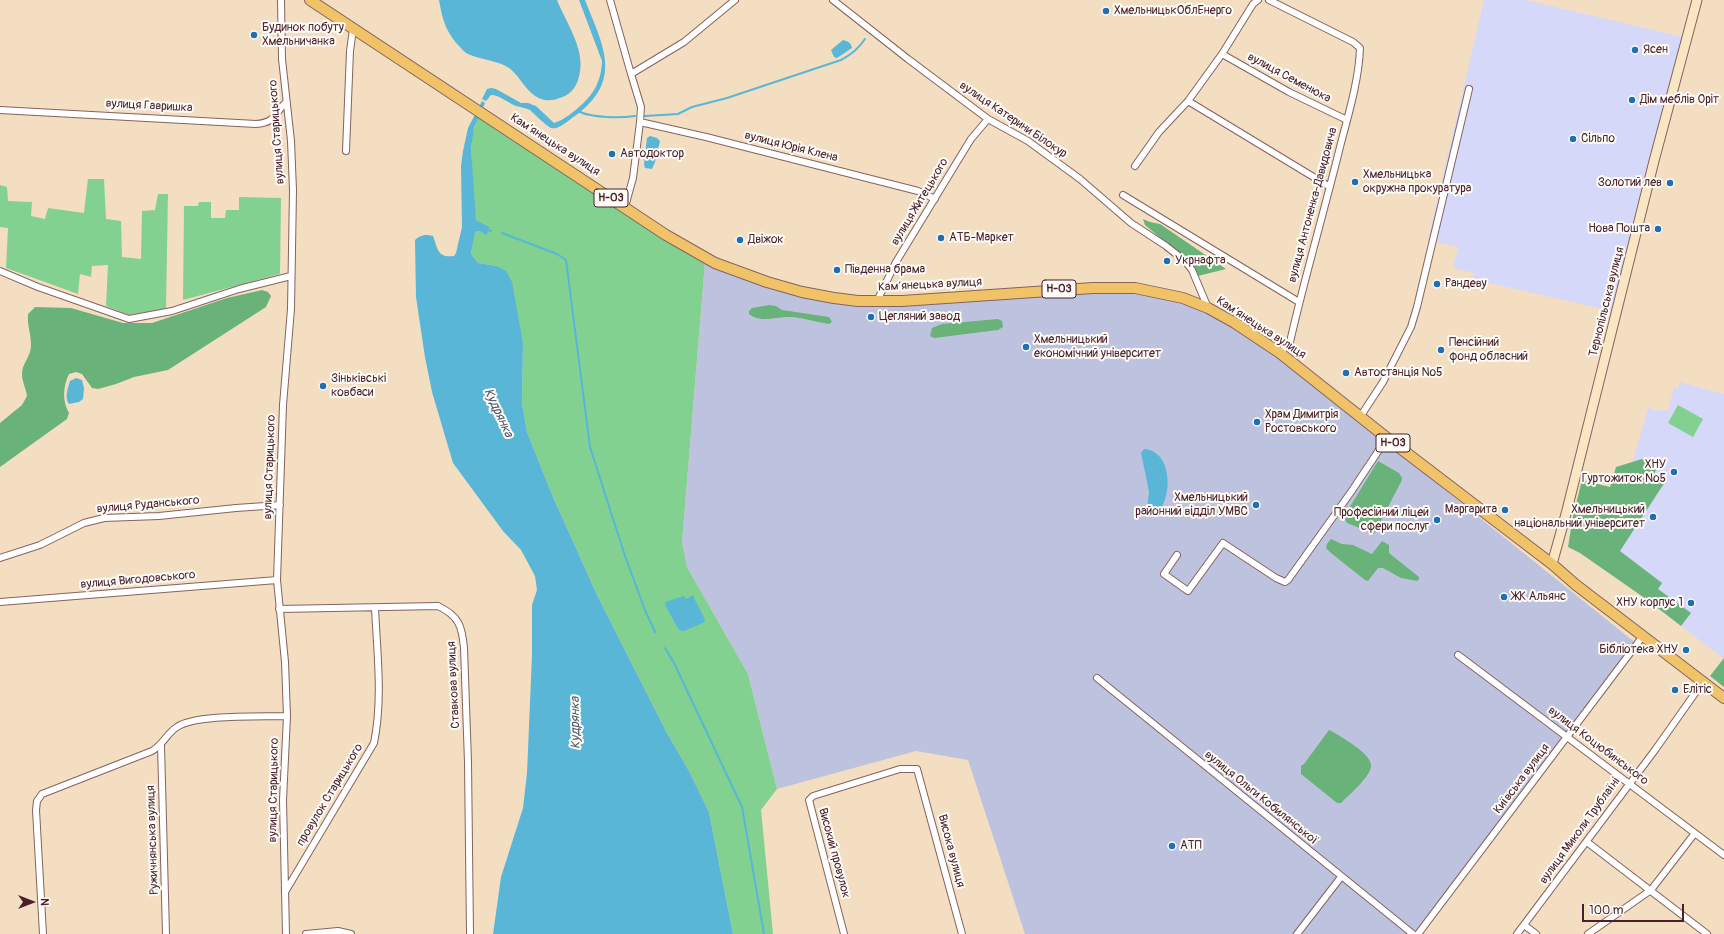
<!DOCTYPE html>
<html>
<head>
<meta charset="utf-8">
<style>
  body { margin:0 }
  #map { position:relative; width:1724px; height:934px; overflow:hidden; background:#f4dec1; font-family:Pangolin,sans-serif }
  canvas { display:block }
  .north { position:absolute; left:12px; top:882px; width:40px; height:40px; -webkit-text-stroke:3px #fdfcf7; paint-order:stroke; rotate:90deg; font-size:11px; font-weight:700; line-height:16px; text-align:center; color:#4a1f2b }
  .north::after { content:''; display:block; margin:auto; width:14px; height:18px; background:#4a1f2b; clip-path:polygon(50% 0,100% 100%,50% 72%,0 100%) }
  .scale { position:absolute; left:1582px; top:904px; width:102px; height:18px; box-sizing:border-box; border:2px solid #4a1f2b; border-top:0; padding-left:5px; font-size:12px; line-height:14px; white-space:nowrap; color:#4a1f2b; -webkit-text-stroke:3px #fdfcf7; paint-order:stroke }
</style>
</head>
<body>
<div id="map">
<canvas width="1724" height="934"></canvas>
<div class="north">N</div>
<div class="scale">100 m</div>
</div>
<script>
const g = document.querySelector('canvas').getContext('2d');
g.lineJoin = 'round';
function paint(path, color) {
  g.fillStyle = color;
  g.fill(path, 'evenodd');
}
function trace(path, color, width, dash) {
  g.strokeStyle = color;
  g.lineWidth = width;
  g.lineCap = dash ? 'butt' : 'round';
  g.setLineDash(dash || []);
  g.stroke(path);
}
function write(font, color, halo, rows, align = 'center') {
  g.font = font + ' Pangolin,sans-serif';
  g.lineWidth = 4;
  g.setLineDash([]);
  g.textBaseline = 'middle';
  g.strokeStyle = halo;
  g.fillStyle = color;
  for (const [text, x, y, turn = 0] of rows) {
    g.save();
    g.translate(x, y);
    g.rotate((+turn || 0) * Math.PI / 180);
    g.textAlign = isNaN(turn) ? turn : align;
    if (halo) g.strokeText(text, 0, 0);
    g.fillText(text, 0, 0);
    g.restore();
  }
}
paint(new Path2D(`
  M1484,0H1526L1687,38L1616,312L1472,279L1474,273L1453,268L1458,247L1428,240Z
  M1680,382L1724,394V659L1646,599L1580,553L1621,503L1648,408L1659,411L1660,409L1668,411L1674,387L1678,388Z`), '#d5d8f9');
paint(new Path2D(`
  M705,262L834,301L1065,292L1135,291L1182,301L1206,311L1278,356L1637,644L1413,934H1025L968,760L916,751L777,789L748,674L687,567L682,542Z`), '#bdc3de');
paint(new Path2D(`
  M479,115L705,262L682,542L687,567L748,674L777,789L761,810L773,934H733L709,812L689,771L667,733L598,597L553,497L527,432L522,403L523,343L497,266L478,263L471,254L474,234L475,232L480,231L482,224L476,220L474,213L471,148L472,135Z
  M88,179H104L106,219L121,221L122,257L141,259L142,211L155,210L158,194H168L166,309L129,315L106,306L108,265L92,266L91,277L80,274L78,294L6,268L8,228L0,227V185L7,187L8,201L32,202L31,216L45,219L48,208L84,213Z
  M239,197L281,198L280,274L183,300L184,206H198L199,202H211V218H225L226,210H239Z
  M1678,405L1703,419L1693,437L1668,423Z`), '#82d191');
paint(new Path2D(`
  M1143,219L1150,222L1160,224L1226,269L1198,276L1165,242L1145,225Z
  M262,290L268,292L271,296L266,307L168,370L134,377L116,384L98,389L92,388L82,374L76,372L69,374C63,386 62,401 69,413L67,419L0,467V423L22,405L27,396C26,389 22,381 22,374C22,363 31,357 31,345C31,334 27,325 28,314L35,307L71,308L123,323H152L227,298Z
  M769,305L776,306L782,310L829,317L832,322L829,324C817,322 804,318 792,317C777,316 761,324 749,314V311L752,308Z
  M998,319L1002,321L1003,327L998,330L934,338L930,336L932,328L942,324Z
  M1642,459L1656,470L1654,474L1665,482L1620,551L1662,583L1658,589L1691,613L1681,626L1646,599L1580,553L1568,547L1573,516L1582,480L1610,487L1616,467Z
  M1378,461L1399,473L1402,478V480L1374,534L1372,533L1347,523L1345,519L1346,513Z
  M1331,539L1342,544L1353,545L1372,554L1382,541L1389,545V553L1419,577V579L1417,581L1401,578L1383,568H1378L1368,581L1365,580L1331,553L1326,548L1327,544Z
  M1724,658V687L1710,676Z
  M1329,730C1339,735 1374,755 1371,767C1369,778 1349,795 1341,803H1337L1301,774V766L1304,764Z`), '#69b37b');
paint(new Path2D(`
  M439,0H557C567,25 588,52 578,80C576,87 571,93 565,96C558,99 549,102 541,99C526,93 521,77 509,68C497,60 481,60 468,54C465,53 462,49 459,46C446,33 442,18 439,0Z
  M579,0H585C603,46 624,80 575,116C568,120 560,130 551,128C548,127 534,114 530,110C526,108 520,107 516,106C508,103 500,95 491,95L486,101L482,99L487,89L491,88L496,89L521,103H528L536,106L554,123C561,121 568,116 573,112C591,98 601,85 602,61Z
  M843,40C848,41 851,43 852,48L837,58L834,57L831,50Z
  M482,101L485,103L474,128L471,148L476,220L489,227L487,235L480,231L475,232L471,254L478,263L497,266L506,271L512,282L523,343L522,403L527,432L553,497L598,597L667,733L689,771L709,812L733,934H493L501,877L523,808L527,773L532,655V605L537,590L535,576L521,550L503,531L453,463L432,392L425,357L416,297L415,240C420,235 426,234 433,236C438,249 437,258 454,256L456,253L462,227L461,166L463,151L468,128Z
  M650,136L657,138L660,141L655,162L652,169L645,168L644,164L647,138Z
  M76,378L82,380L84,388L83,399L79,402L69,404C64,398 68,388 70,381Z
  M1144,449C1175,451 1173,505 1153,517L1147,508L1149,493L1147,481L1141,453Z
  M693,595C696,605 704,613 705,622L684,631L679,630L666,607L665,602L684,596L686,599Z`), '#59b6d7');
trace(new Path2D(`
  M580,112C594,118 620,118 635,116
  M645,116L678,114L692,107L727,98L841,60C852,54 858,49 865,39
  M486,229L491,231
  M502,233L557,254L566,260L590,447L625,556L645,610L655,632
  M665,648L675,665L742,807L764,934`), '#59b6d7', 2);
const street = new Path2D(`
  M281,0L282,59L291,141L293,190L291,309L283,405L277,580L285,662L287,716L283,800L286,934
  M610,0L631,74
  M833,0L908,59L988,119L1028,141L1080,179L1131,223L1166,246L1185,261L1192,270L1208,308
  M1269,0L1353,42L1360,48C1359,80 1348,116 1340,147C1324,212 1305,276 1290,342L1280,353
  M1222,54L1289,92L1347,120
  M1188,101L1330,187
  M0,110L256,124C275,123 275,113 286,102
  M640,122L706,137L918,191L935,199
  M346,151L350,51L353,29
  M1135,166L1159,132L1188,101L1222,54L1253,4L1258,0
  M1123,195L1299,302
  M625,207L633,178L640,122L641,107L631,74L684,42L735,0
  M0,271L38,287L129,319L172,311L239,289L291,276
  M877,301L896,262L971,139L988,119
  M1360,417L1383,382L1411,327L1417,307L1469,89
  M1177,555L1164,574L1188,591L1223,543L1276,578L1285,582L1288,580L1351,492L1387,438
  M0,558L40,545L84,523L104,518L159,516L236,508L280,505
  M0,602L277,580
  M279,609L438,606C459,616 462,626 464,648L468,762L470,934
  M1458,655L1724,855
  M1097,678L1413,934
  M161,745L166,934
  M1587,842L1707,934
  M285,892L374,743C383,699 377,652 375,608
  M1524,925L1536,934
  M43,934L36,810L37,801L42,794L152,751C164,744 166,734 177,727C196,714 261,717 287,716
  M306,934L338,931L351,934
  M844,934L809,800L813,796L900,769H917L962,934
  M1297,934L1341,877
  M1418,934L1643,636
  M1517,934L1655,750L1703,682
  M1588,934L1651,890L1695,833`);
const secondary = new Path2D(`
  M1552,564L1566,514L1654,161L1697,0`);
const primary = new Path2D(`
  M310,0L666,235L715,263L767,282L802,292L834,298L858,301H902L1093,288H1135L1183,298L1208,308L1235,323L1280,353L1387,438L1552,564L1576,585L1724,698`);
trace(street, '#866260', 8);
trace(secondary, '#866260', 11);
trace(primary, '#866260', 12);
trace(street, '#fff', 6);
trace(secondary, '#f9e7c3', 9);
trace(primary, '#f1c369', 10);
for (const [x, y, r, color] of [
  [1106,11,4,"#1f6fb2"],
  [254,35,4,"#1f6fb2"],
  [1635,50,4,"#1f6fb2"],
  [1632,100,4,"#1f6fb2"],
  [1573,139,4,"#1f6fb2"],
  [612,154,4,"#1f6fb2"],
  [1355,182,4,"#1f6fb2"],
  [1670,183,4,"#1f6fb2"],
  [1658,229,4,"#1f6fb2"],
  [941,238,4,"#1f6fb2"],
  [740,240,4,"#1f6fb2"],
  [1167,261,4,"#1f6fb2"],
  [837,270,4,"#1f6fb2"],
  [1437,284,4,"#1f6fb2"],
  [871,317,4,"#1f6fb2"],
  [1026,347,4,"#1f6fb2"],
  [1441,350,4,"#1f6fb2"],
  [1346,373,4,"#1f6fb2"],
  [323,386,4,"#1f6fb2"],
  [1257,422,4,"#1f6fb2"],
  [1674,472,4,"#1f6fb2"],
  [1256,505,4,"#1f6fb2"],
  [1505,510,4,"#1f6fb2"],
  [1653,517,4,"#1f6fb2"],
  [1437,520,4,"#1f6fb2"],
  [1504,597,4,"#1f6fb2"],
  [1691,603,4,"#1f6fb2"],
  [1686,650,4,"#1f6fb2"],
  [1675,690,4,"#1f6fb2"],
  [1172,846,4,"#1f6fb2"]
]) {
  const dot = new Path2D();
  dot.arc(x, y, r, 0, 2 * Math.PI);
  g.fillStyle = color;
  g.fill(dot);
  trace(dot, '#fdfcf7', 1.5);
}
for (const [x, y, w] of [
  [611,198,34],
  [1059,289,34],
  [1393,443,34]
]) {
  const box = new Path2D();
  box.roundRect(x - w / 2, y - 9, w, 18, 3);
  g.fillStyle = '#fdfcf7';
  g.fill(box);
  trace(box, '#4a1f2b', 1);
}
write('bold 11px', '#4a1f2b', null, [
  ["Н-03",611,198],
  ["Н-03",1059,289],
  ["Н-03",1393,443]
]);
write('12px', '#4a1f2b', '#fdfcf7', [
  ["ХмельницькОблЕнерго",1114,11],
  ["Будинок побуту",262,28],
  ["Хмельничанка",262,42],
  ["Ясен",1643,50],
  ["Дім меблів Оріт",1640,100],
  ["Сільпо",1581,139],
  ["Автодоктор",620,154],
  ["Хмельницька",1363,175],
  ["окружна прокуратура",1363,189],
  ["Золотий лев",1662,183,"right"],
  ["Нова Пошта",1650,229,"right"],
  ["АТБ-Маркет",949,238],
  ["Двіжок",748,240],
  ["Укрнафта",1175,261],
  ["Південна брама",845,270],
  ["Рандеву",1445,284],
  ["Цегляний завод",879,317],
  ["Хмельницький",1034,340],
  ["економічний університет",1034,354],
  ["Пенсійний",1449,343],
  ["фонд обласний",1449,357],
  ["Автостанція №5",1354,373],
  ["Зіньківські",331,379],
  ["ковбаси",331,393],
  ["Храм Димитрія",1265,415],
  ["Ростовського",1265,429],
  ["ХНУ",1666,465,"right"],
  ["Гуртожиток №5",1666,479,"right"],
  ["Хмельницький",1248,498,"right"],
  ["районний відділ УМВС",1248,512,"right"],
  ["Маргарита",1497,510,"right"],
  ["Хмельницький",1645,510,"right"],
  ["національний університет",1645,524,"right"],
  ["Професійний ліцей",1429,513,"right"],
  ["сфери послуг",1429,527,"right"],
  ["ЖК Альянс",1512,597],
  ["ХНУ корпус 1",1683,603,"right"],
  ["Бібліотека ХНУ",1678,650,"right"],
  ["Елітіс",1683,690],
  ["АТП",1180,846]
], 'left');
write('12px', '#4a1f2b', '#fdfcf7', [
  ["вулиця Семенюка",1289,78,28],
  ["вулиця Гавришка",149,106,3],
  ["вулиця Катерини Білокур",1013,120,34],
  ["вулиця Старицького",277,132,-94],
  ["Камʼянецька вулиця",555,145,33],
  ["вулиця Юрія Клена",791,147,14],
  ["вулиця Житецького",920,202,-59],
  ["вулиця Антоненка-Давидовича",1313,205,-75],
  ["Камʼянецька вулиця",930,285,-3],
  ["Тернопільська вулиця",1607,302,-76],
  ["Камʼянецька вулиця",1261,328,33],
  ["вулиця Старицького",270,467,-88],
  ["вулиця Руданського",148,505,-5],
  ["вулиця Вигодовського",138,580,-5],
  ["Ставкова вулиця",454,685,-93],
  ["вулиця Коцюбинського",1598,746,37],
  ["Київська вулиця",1522,779,-53],
  ["вулиця Старицького",274,790,-89],
  ["провулок Старицького",330,795,-59],
  ["вулиця Ольги Кобилянської",1261,798,39],
  ["вулиця Миколи Трублаїні",1580,831,-54],
  ["Ружичнянська вулиця",153,840,-92],
  ["Висока вулиця",951,851,75],
  ["Високий провулок",834,853,75]
]);
write('italic 13px', '#505b70', '#fdfcf7', [
  ["Кудрянка",498,413,65],
  ["Кудрянка",576,723,-91]
]);
</script>
</body>
</html>
